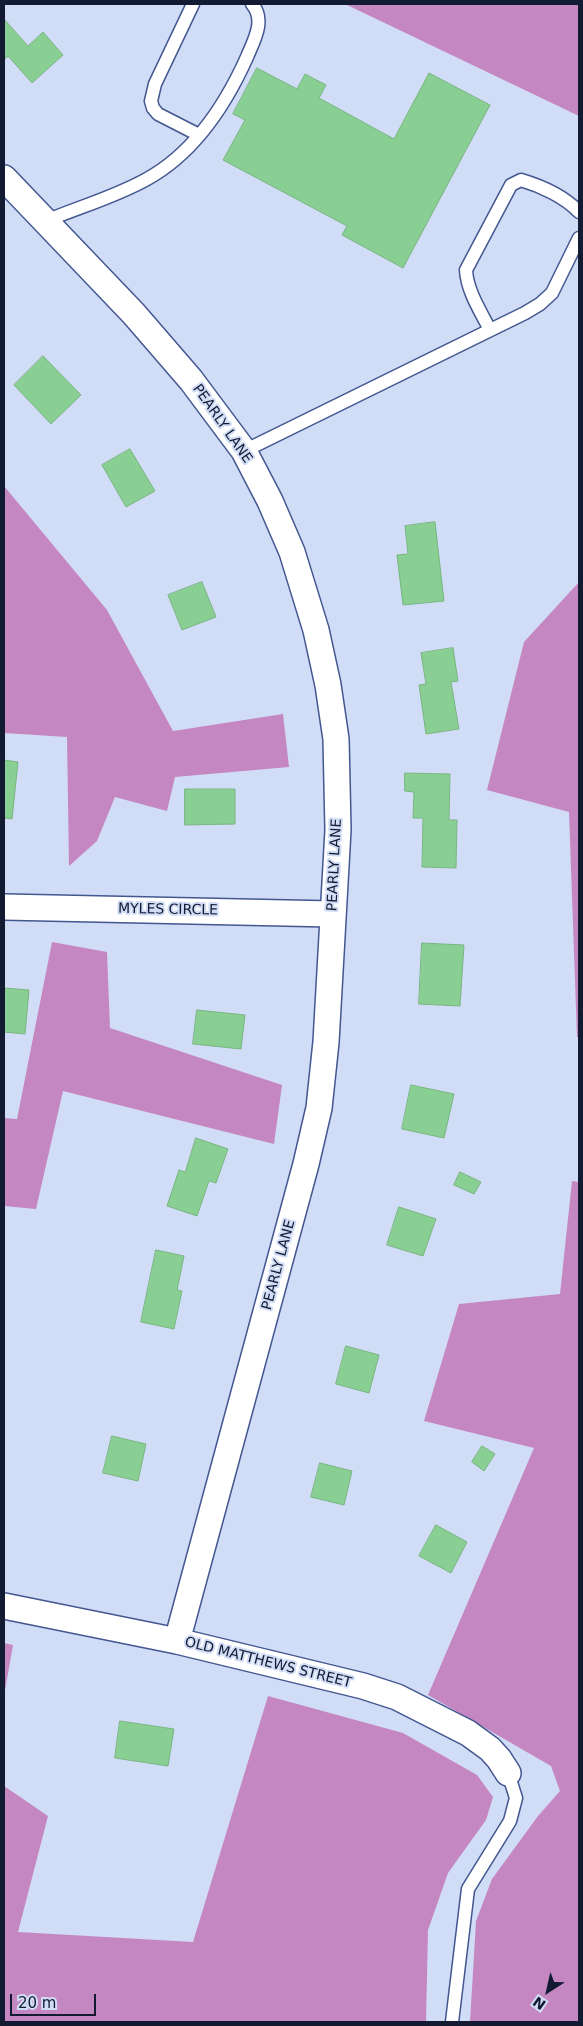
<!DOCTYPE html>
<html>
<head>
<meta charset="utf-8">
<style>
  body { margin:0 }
  #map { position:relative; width:583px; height:2026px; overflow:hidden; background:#d1dcf6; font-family:"DejaVu Sans",sans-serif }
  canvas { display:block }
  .frame { position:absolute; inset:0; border:5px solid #131b33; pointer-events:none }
  .north { position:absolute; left:523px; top:1966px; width:50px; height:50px; -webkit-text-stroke:4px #d1dcf6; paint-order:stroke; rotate:215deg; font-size:14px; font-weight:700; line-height:20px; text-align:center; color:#131b33 }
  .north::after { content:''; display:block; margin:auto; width:18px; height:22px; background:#131b33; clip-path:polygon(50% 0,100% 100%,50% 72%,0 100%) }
  .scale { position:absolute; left:10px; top:1994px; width:86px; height:22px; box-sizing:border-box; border:2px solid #131b33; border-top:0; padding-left:6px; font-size:15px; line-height:18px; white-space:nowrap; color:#131b33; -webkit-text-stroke:4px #d1dcf6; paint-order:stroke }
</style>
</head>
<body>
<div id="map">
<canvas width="583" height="2026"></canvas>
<div class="frame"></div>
<div class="north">N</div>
<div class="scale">20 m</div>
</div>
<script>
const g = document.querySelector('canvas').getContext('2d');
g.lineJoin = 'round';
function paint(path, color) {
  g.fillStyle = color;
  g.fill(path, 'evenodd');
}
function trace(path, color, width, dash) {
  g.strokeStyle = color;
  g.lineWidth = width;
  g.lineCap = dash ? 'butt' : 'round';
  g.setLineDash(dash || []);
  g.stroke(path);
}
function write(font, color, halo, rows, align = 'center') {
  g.font = font + ' "DejaVu Sans",sans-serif';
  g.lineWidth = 4;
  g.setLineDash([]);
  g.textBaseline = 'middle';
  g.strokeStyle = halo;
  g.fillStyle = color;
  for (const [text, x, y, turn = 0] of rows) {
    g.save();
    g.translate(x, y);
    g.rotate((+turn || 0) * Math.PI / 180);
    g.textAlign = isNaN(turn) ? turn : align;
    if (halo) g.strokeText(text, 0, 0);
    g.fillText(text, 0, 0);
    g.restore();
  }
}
paint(new Path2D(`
  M345,4H579V116Z
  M4,486L107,610L173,731L283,714L289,767L175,777L167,811L115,797L97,841L69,866L67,737L4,733Z
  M579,582V1037H577L569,812L487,790L524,642Z
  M52,942L107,952L110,1028L282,1085L274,1144L63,1091L36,1209L4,1206V1118L17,1119Z
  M572,1181L579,1182V2022H470L476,1921L492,1879L538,1816L560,1791L551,1766L428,1695L534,1448L424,1421L459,1304L560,1294Z
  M4,1643L13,1645L4,1696Z
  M268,1696L403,1733L477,1775L493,1797L486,1820L448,1873L428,1930L426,2022H4V1786L48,1816L18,1932L193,1942Z`), '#c587c2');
const building = new Path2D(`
  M4,19L28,46L43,32L63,55L32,83L8,56L4,60Z
  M257,68L297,89L305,74L326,85L319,98L394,139L429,73L490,105L403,268L342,235L347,226L223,160L245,120L233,114Z
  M43,356L81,395L51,424L14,385Z
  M130,449L155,491L126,507L102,465Z
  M435,522L444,601L403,605L397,555L408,554L405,526Z
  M202,582L216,617L182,630L168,595Z
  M453,648L458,681L451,682L459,729L426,734L419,685L426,684L421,653Z
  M4,760L18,762L12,819L4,818Z
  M405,773L450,774L449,820H457L456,868L422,867L423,818H413L414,792L405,791Z
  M185,789H235V824L185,825Z
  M422,943L464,945L460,1006L419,1004Z
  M4,988L29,990L25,1034L4,1032Z
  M197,1010L245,1015L241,1049L193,1044Z
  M411,1085L454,1094L444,1138L402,1129Z
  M196,1138L228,1149L216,1183L209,1181L197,1216L167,1206L179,1170L185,1172Z
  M460,1172L481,1182L474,1194L454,1185Z
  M399,1207L436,1219L423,1256L387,1245Z
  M156,1250L184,1256L177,1290L182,1291L174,1329L141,1322Z
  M346,1346L379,1355L369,1393L336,1384Z
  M112,1436L146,1444L138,1481L103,1473Z
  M482,1446L495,1454L484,1471L472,1462Z
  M320,1463L352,1471L344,1505L311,1497Z
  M436,1525L467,1542L451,1573L419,1556Z
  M120,1721L174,1729L168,1766L115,1758Z`);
paint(building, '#89ce92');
trace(building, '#79b582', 1);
const lane = new Path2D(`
  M193,4L155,84L151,101L153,108L158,114L199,135
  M46,221C79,207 115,197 147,179C194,153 226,104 247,57C254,40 266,20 252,4
  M490,330C481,312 467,291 466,270L511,185L521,180C541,186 565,197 579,212
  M244,451L525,313L540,304L552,293L579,238
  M452,2022L468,1889L510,1821L516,1798L508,1773`);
const street = new Path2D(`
  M4,178L134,314L191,380L244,451L270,501L292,552L316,630L328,685L336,739L338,830L326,1042L319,1108L306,1164L177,1641
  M4,907L333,914
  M4,1606L177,1641L363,1686L397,1697L468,1733L490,1749L499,1759L508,1773`);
trace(lane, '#435790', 15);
trace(street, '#435790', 28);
trace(lane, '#fff', 12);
trace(street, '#fff', 25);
write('14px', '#131b33', '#d1dcf6', [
  ["PEARLY LANE",222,424,55],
  ["PEARLY LANE",335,865,-87],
  ["MYLES CIRCLE",168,910,1],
  ["PEARLY LANE",279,1265,-75],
  ["OLD MATTHEWS STREET",268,1663,14]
]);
</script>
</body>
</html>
